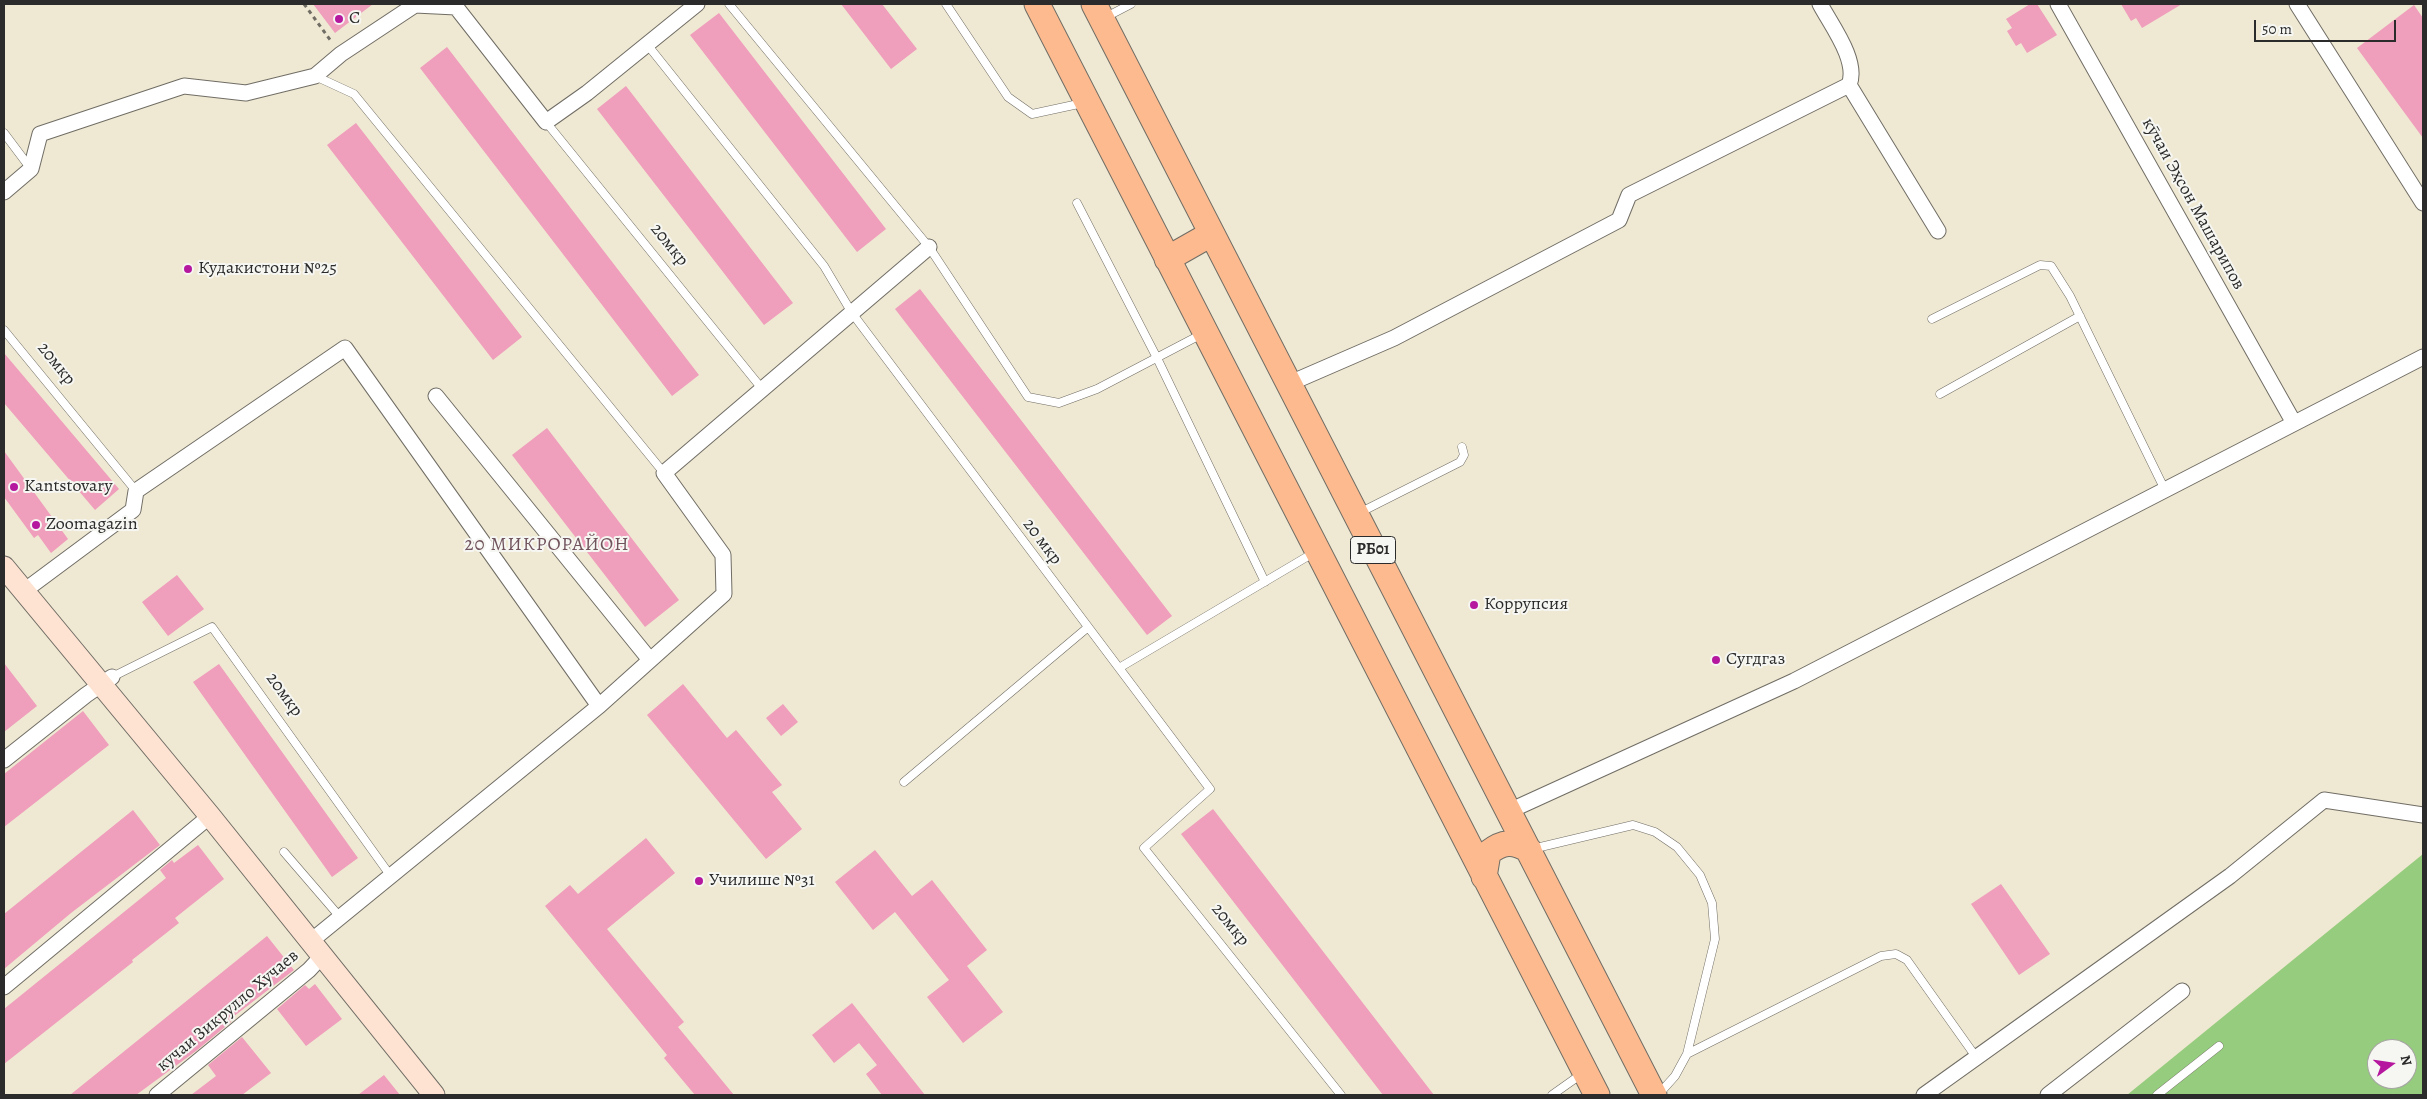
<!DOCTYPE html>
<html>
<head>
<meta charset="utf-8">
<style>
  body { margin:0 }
  #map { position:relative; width:2427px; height:1099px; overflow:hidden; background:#efe8d2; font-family:Alegreya,serif }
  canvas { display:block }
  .frame { position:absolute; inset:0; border:5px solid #2b2b2b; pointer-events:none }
  .north { position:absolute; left:2367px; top:1039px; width:50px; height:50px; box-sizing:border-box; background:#f6f6f2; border:1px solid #a5a5a2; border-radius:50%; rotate:76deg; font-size:14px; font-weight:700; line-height:20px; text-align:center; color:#2b2b2b }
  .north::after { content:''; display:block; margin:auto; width:18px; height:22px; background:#b5179e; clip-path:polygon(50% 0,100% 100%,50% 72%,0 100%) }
  .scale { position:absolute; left:2254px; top:20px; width:142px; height:22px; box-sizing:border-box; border:2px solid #2b2b2b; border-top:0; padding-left:6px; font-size:15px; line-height:18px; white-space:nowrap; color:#2b2b2b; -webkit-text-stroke:4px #f6f6f2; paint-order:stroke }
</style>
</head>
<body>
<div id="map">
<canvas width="2427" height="1099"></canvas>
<div class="frame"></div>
<div class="north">N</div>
<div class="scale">50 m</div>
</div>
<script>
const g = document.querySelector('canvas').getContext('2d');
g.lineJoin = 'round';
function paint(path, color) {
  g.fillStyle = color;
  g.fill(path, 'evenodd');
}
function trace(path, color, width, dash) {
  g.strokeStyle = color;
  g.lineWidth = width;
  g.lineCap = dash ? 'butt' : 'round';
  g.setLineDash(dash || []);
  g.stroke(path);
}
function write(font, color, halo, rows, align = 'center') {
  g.font = font + ' Alegreya,serif';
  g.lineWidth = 4;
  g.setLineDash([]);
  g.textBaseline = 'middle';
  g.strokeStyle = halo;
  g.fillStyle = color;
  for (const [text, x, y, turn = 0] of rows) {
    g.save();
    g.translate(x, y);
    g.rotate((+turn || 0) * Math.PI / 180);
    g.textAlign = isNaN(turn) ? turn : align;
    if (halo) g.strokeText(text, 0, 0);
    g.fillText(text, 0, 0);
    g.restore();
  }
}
paint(new Path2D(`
  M2423,854V1095H2127ZM2377,1049H2407V1079H2377Z`), '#96cc7d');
paint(new Path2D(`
  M313,4H373L335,33Z
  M841,4H882L917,49L891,69Z
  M2030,4H2037L2057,35L2027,53L2021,43L2016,46L2007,31L2012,28L2006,19Z
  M2121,4H2182L2142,28L2136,18L2131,21Z
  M2414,5L2423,18V138L2357,48Z
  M719,13L886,229L857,252L690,35Z
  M447,47L699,375L672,396L420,68Z
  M626,86L793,303L764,325L597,109Z
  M356,123L522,337L493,360L327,145Z
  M920,289L1172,616L1147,635L895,309Z
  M4,353L119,489L95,510L4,403Z
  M547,428L679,600L645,627L512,455Z
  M4,451L68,539L51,553L38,535L34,538L4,497Z
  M177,575L204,609L168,636L142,602Z
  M4,663L37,706L4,732Z
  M219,664L358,858L332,877L193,682Z
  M683,684L727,738L736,730L782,785L772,792L802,829L766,859L647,715Z
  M783,704L798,722L781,736L766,718Z
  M83,711L109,745L4,827V774Z
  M1213,809L1434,1095H1383L1181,834Z
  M133,810L160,845L71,913L4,969V914Z
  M646,838L675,873L607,929L684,1022L678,1027L734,1095H695L664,1058L667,1055L545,906L570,885L578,894Z
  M198,845L224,879L175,918L179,923L132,960L133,962L4,1064V1009L166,878L160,870L172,860L174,863Z
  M875,850L912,896L932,880L987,950L967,966L1003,1012L963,1043L927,997L949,980L895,912L873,930L835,882Z
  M2001,884L2050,954L2019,975L1971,904Z
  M267,936L294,970L229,1020L231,1022L196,1051L136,1095H70Z
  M315,984L342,1019L306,1046L277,1009L305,985L309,989Z
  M852,1003L925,1095H882L866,1074L877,1065L859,1043L834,1063L812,1035Z
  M242,1037L271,1073L242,1095H191L216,1076L208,1065Z
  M384,1075L400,1095H358Z`), '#ef9ebb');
const service = new Path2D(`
  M729,4L929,247L1028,397L1059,403L1097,389L1202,334
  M946,4L1008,97L1032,114L1083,103
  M1106,17L1131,4
  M646,43L824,266L852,313L1210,789L1144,848L1341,1095
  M315,76L354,94L664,473
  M546,122L763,390
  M4,133L31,169
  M1077,203L1157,358L1265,582
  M1932,319L2040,265L2051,266L2070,296L2165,490
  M4,330L136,491
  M1940,394L2080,316
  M1359,513L1460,462L1464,455L1462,447
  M1119,668L1315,552
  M112,677L212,627L390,875
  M904,782L1087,628
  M1532,849L1633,825L1655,832L1677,847L1700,875L1712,903L1715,939L1687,1054L1675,1076L1658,1095
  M284,852L340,917
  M1687,1054L1881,956L1896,954L1907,960L1976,1057
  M1552,1095L1583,1073
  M2157,1095L2219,1046`);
const minor = new Path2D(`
  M2058,4L2294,423
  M2297,4L2423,203
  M1849,85L1938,231
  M4,192L31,169L40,134L184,86L246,93L315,76L341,54L415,5L456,7L546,122L587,93L697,4
  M1288,384L1394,338L1619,220L1629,195L1849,85C1859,61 1831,25 1820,4
  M436,396L650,660
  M24,591L133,510L136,491L345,348L599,706
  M4,760L86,695L112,677
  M1507,812L1794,681L2423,357
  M311,941L599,706L724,594L723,555L664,473L929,247
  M4,987L210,816
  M157,1095L309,970L323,955
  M1924,1095L2230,876L2324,800L2423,815
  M2048,1095L2182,991`);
const secondary = new Path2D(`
  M4,567L210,816L434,1095`);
const trunk = new Path2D(`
  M1037,4L1597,1095
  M1094,4L1654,1095
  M1167,259L1211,234
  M1484,877L1488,853C1503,841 1513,841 1529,850`);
trace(service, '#706d65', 9);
trace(minor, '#706d65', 17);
trace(secondary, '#706d65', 23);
trace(trunk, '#706d65', 27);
trace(new Path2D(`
  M304,4L331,41`), '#706d65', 3, [4, 4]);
trace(service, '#fff', 8);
trace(minor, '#fff', 15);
trace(secondary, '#fee3d2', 21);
trace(trunk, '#fcba8e', 25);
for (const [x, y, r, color] of [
  [339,19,5,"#b5179e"],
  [188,269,5,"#b5179e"],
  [14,487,5,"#b5179e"],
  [36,525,5,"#b5179e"],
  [1474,605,5,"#b5179e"],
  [1716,660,5,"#b5179e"],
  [699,881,5,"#b5179e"]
]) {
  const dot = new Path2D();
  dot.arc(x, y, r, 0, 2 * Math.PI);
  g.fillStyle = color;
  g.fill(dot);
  trace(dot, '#f6f6f2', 2);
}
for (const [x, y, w] of [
  [1373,550,45]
]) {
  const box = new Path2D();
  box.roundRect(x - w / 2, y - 13.5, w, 27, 4);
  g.fillStyle = '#f6f6f2';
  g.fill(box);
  trace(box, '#2b2b2b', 1);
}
write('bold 16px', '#2b2b2b', null, [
  ["РБ01",1373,550]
]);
write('18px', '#2b2b2b', '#f6f6f2', [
  ["С",349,19],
  ["Кудакистони №25",198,269],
  ["Kantstovary",24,487],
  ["Zoomagazin",46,525],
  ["Коррупсия",1484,605],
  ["Сугдгаз",1726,660],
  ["Училише №31",709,881]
], 'left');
write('18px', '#2b2b2b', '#f6f6f2', [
  ["кӯчаи Эҳсон Машарипов",2193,204,61],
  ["20мкр",669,245,51],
  ["20мкр",56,364,51],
  ["20 мкр",1042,542,53],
  ["20мкр",284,695,54],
  ["20мкр",1230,925,51],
  ["кучаи Зикрулло Хучаев",228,1011,-40]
]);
g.letterSpacing = '1px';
write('19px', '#70535d', '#f6f6f2', [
  ["20 МИКРОРАЙОН",547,545]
]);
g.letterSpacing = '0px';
</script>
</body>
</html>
